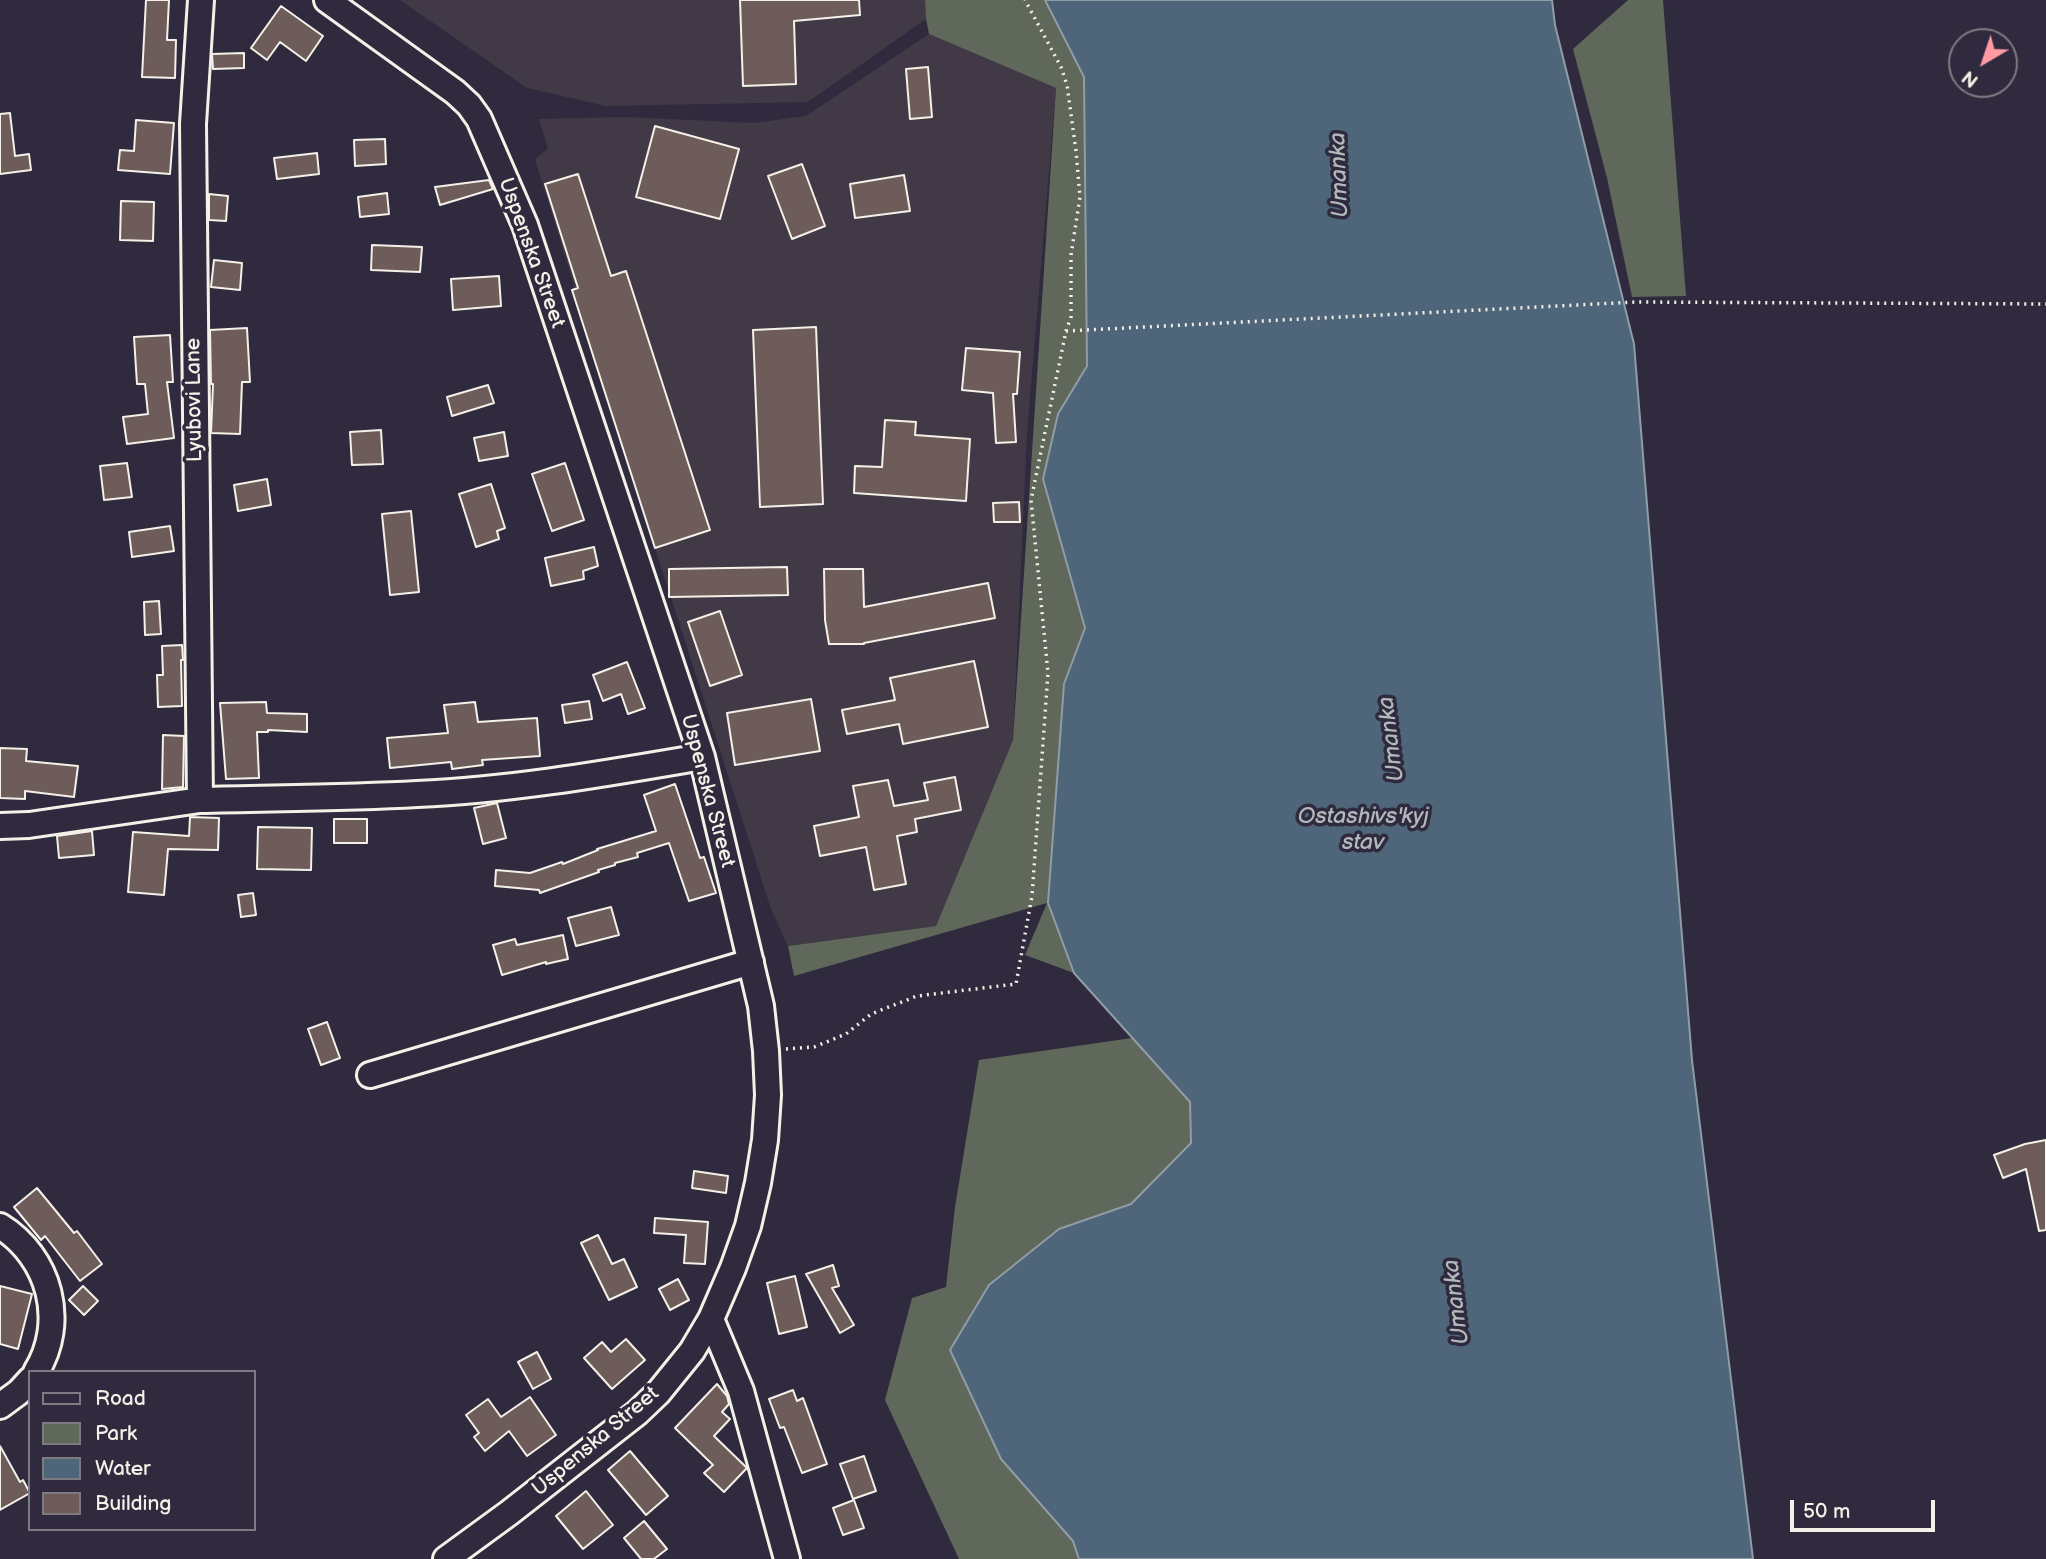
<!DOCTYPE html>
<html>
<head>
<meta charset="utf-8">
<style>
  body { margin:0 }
  #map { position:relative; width:2046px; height:1559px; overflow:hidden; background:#2f2a3d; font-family:"Balsamiq Sans",sans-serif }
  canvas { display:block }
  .legend { position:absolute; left:28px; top:1370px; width:228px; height:161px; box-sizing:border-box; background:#2f2a3d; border:2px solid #7e7a81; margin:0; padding:9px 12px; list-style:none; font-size:21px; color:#f4f1e8 }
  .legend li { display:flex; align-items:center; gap:14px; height:35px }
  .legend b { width:35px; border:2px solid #7e7a81 }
  .north { position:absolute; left:1948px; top:28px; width:70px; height:70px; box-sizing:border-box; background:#2f2a3d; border:2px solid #7e7a81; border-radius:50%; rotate:219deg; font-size:19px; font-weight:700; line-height:28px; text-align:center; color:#f4f1e8 }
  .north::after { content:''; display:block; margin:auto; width:24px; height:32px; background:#ff9aa2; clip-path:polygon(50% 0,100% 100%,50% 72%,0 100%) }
  .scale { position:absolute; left:1790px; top:1500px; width:145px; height:32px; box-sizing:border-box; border:4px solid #f4f1e8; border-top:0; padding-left:9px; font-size:21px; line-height:24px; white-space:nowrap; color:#f4f1e8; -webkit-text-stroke:5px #2f2a3d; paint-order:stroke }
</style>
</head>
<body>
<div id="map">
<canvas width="2046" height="1559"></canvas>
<ul class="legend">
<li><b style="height:9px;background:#2f2a3d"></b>Road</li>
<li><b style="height:19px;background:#5f685b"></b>Park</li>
<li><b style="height:19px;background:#4e657a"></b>Water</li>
<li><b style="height:19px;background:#6d5c5a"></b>Building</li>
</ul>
<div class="north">N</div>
<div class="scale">50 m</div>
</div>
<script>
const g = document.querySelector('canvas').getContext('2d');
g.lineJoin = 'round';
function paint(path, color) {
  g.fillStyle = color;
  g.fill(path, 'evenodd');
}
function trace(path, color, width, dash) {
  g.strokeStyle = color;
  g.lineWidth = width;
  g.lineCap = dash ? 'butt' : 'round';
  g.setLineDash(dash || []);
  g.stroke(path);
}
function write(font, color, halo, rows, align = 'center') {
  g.font = font + ' "Balsamiq Sans",sans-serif';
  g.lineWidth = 7;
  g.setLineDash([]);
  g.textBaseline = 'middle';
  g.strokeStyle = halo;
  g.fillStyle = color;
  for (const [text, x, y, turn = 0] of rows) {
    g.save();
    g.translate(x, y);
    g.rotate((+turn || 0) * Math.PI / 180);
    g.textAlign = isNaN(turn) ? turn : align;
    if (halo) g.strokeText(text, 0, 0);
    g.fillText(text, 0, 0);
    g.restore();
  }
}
paint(new Path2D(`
  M400,0H925L926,19L808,102L606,106L527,88Z
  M929,34L1056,88L1027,433L1013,740L936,926L788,946L771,909L655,548L535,159L548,149L539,119L627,117L754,123L806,116Z`), '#423946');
paint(new Path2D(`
  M925,0H1045L1084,77L1087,366L1058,414L1043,479L1085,629L1064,684L1048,903L1074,973L1025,955L1047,903L794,976L788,946L936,926L1013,740L1056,88L929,34L926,19Z
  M1628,0H1663L1686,296L1632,297L1607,178L1573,49Z
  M1132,1038L1190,1102L1191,1143L1131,1204L1059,1229L989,1285L950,1350L1001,1459L1073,1541L1079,1559H959L885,1400L912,1298L946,1287L955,1207L979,1060Z`), '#5f685b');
const water = new Path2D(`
  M1045,0H1552L1555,25L1634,344L1692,1060L1753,1559H1079L1073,1541L1001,1459L950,1350L989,1285L1059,1229L1131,1204L1191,1143L1190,1102L1074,973L1048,903L1064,684L1085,628L1043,479L1058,414L1087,366L1084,77Z`);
paint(water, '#4e657a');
trace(water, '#909da6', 2);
const building = new Path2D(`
  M146,0H169L167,40H176L175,78L142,77Z
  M740,0H859L860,15L794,21L796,84L743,86Z
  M281,6L323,36L306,61L280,42L267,60L251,48Z
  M244,53V68L213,69L212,54Z
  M928,67L932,117L910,119L906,69Z
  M10,113L15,156L29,154L31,170L0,174V114Z
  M136,120L174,123L170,174L118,170L120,150L134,151Z
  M655,126L739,149L720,219L636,197Z
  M385,139L386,164L355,166L354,140Z
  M317,153L319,174L277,179L274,158Z
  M802,164L825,226L792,239L768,176Z
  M578,174L611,276L626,271L710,530L655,548L572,290L578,288L545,184Z
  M904,175L910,211L855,218L850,184Z
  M489,180L493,189L440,205L435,187Z
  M387,193L389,214L360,217L358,197Z
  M209,194L228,196L226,221L209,220Z
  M121,201L154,202L153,241L120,240Z
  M372,245L422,247L420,272L371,270Z
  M214,260L242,263L240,290L211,287Z
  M499,276L501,306L453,310L451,279Z
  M816,327L823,504L760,507L753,330Z
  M247,328L250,382H242L240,434L211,433L213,384H211L210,330Z
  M170,335L173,382H167L174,438L127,444L123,417L148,414L145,384H137L134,337Z
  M966,348L1020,352L1017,394H1013L1016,442L996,443L993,393L962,390Z
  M488,385L494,403L452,416L447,397Z
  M885,420L916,422L915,435L970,439L966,501L854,493L855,466L882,467Z
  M381,430L383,464L352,465L350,432Z
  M504,432L508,456L479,461L474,438Z
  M127,463L132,497L104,500L100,466Z
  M565,463L584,520L552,531L532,474Z
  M267,479L271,505L238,511L234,485Z
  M491,484L505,528L497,531L499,539L476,547L459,494Z
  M1019,502L1020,522H994L993,503Z
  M411,511L419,592L390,595L382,514Z
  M170,526L174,551L132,557L129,532Z
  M594,547L598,566L583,571L584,579L551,586L545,558Z
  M787,567L788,595L669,597V569Z
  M824,569H863L864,607L988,583L995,618L864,643V644H829L825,620Z
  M159,601L161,634L145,635L144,602Z
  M720,611L742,675L710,686L688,622Z
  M182,645L183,660H181L182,706L158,707L157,675H163L162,646Z
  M974,661L988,727L903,744L899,724L847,734L842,710L895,700L890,678Z
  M627,662L645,708L628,714L621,694L603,701L593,675Z
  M811,699L820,751L735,765L727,713Z
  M589,701L592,719L565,723L562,705Z
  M266,702L267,713L307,714V732L268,730V732H257L259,778L226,779L220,703Z
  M475,702L478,722L537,718L540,756L482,760L483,765L452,769L451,762L390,768L387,738L448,733L444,705Z
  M163,735L184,736L183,787L162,789Z
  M0,748L27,749L26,761L78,766L74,797L25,791V799L0,798Z
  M955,777L961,810L915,819L917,832L897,836L906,884L874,890L866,847L820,856L814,826L859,817L853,786L888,780L894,806L928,800L924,783Z
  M675,784L700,858L704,857L716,893L689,901L669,843L637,853L638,857L615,863V865L598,870L599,872L540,893L539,890L495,886L496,870L530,873L562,862L563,864L598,850L597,849L656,831L644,795Z
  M497,803L506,838L483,844L474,808Z
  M190,817L219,818L218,850L168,849L164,895L128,892L133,832L189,836Z
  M334,819H367V843H334Z
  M258,827L312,828L311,870L257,869Z
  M92,831L94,855L59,858L57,836Z
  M253,893L256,915L241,917L238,895Z
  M611,907L619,935L576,946L568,918Z
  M563,935L568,959L546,964V962L502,975L493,945L515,939L517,945Z
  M327,1022L340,1058L321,1065L308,1029Z
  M2046,1140V1230L2039,1231L2026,1169L2003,1178L1994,1155L2025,1144Z
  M694,1171L728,1176L726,1193L692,1188Z
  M37,1188L74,1233L77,1231L102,1264L80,1281L45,1236L41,1240L14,1207Z
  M655,1218L708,1222L705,1264L684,1263L686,1235L654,1233Z
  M598,1235L612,1264L624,1259L637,1287L609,1300L581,1243Z
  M833,1265L839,1286L832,1288L854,1325L840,1333L806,1274Z
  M795,1276L807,1327L779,1334L767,1283Z
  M678,1279L689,1300L670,1310L659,1289Z
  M0,1286L32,1294L18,1349L0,1344Z
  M83,1286L98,1301L84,1315L69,1300Z
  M626,1339L645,1360L612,1389L584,1358L602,1342L611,1352Z
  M537,1352L551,1379L533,1389L518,1362Z
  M717,1384L727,1396L729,1404L722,1412L730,1419L714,1436L747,1468L724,1492L704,1473L713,1465L675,1428Z
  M793,1390L797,1401L803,1398L827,1464L802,1473L784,1427L780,1428L769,1399Z
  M530,1397L556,1435L527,1456L509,1431L485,1451L474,1437L479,1433L466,1415L488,1399L501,1417Z
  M0,1446L20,1482L23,1480L30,1493L0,1510Z
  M630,1451L668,1496L646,1515L608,1470Z
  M864,1456L876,1491L853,1499L840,1464Z
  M586,1491L613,1525L583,1549L556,1516Z
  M854,1500L864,1528L843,1535L833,1508Z
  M644,1521L667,1549L654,1559H641L624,1538Z`);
paint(building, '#6d5c5a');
trace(building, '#f4f1e8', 2);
const minor = new Path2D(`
  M327,0L455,92L469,105L479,119L525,225L702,757L761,1006L766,1051L768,1095L765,1140L758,1183L748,1226L733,1268L711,1319L692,1351L658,1393L637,1413L509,1513L446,1559
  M200,800C272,798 345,798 417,794C513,790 608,773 702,757
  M0,826L29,825L200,800L193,124L201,0
  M370,1075L751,962
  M0,1226C50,1257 67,1322 36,1372
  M711,1319L741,1391L787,1559
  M0,1406L19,1392L30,1380`);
trace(minor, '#f4f1e8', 30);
trace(new Path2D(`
  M1066,331L1636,302L2046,304
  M786,1049L814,1047L846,1034L871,1014L917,996L1016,984L1032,896L1048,673L1031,500L1066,331L1071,317V255L1080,197L1076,151L1067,85L1061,67L1025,0`), '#f4f1e8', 3.5, [2, 5]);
trace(minor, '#2f2a3d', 24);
write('21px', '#f4f1e8', '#2f2a3d', [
  ["Uspenska Street",531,253,70],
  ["Lyubovi Lane",195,400,-91],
  ["Uspenska Street",707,791,75],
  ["Uspenska Street",596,1442,-40]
]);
write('italic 23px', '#b2b9bc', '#2f2a3d', [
  ["Umanka",1340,175,-92],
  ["Umanka",1392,739,-97],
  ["Ostashivs'kyj",1363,817],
  ["stav",1363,843],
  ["Umanka",1457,1302,-97]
]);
</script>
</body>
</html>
